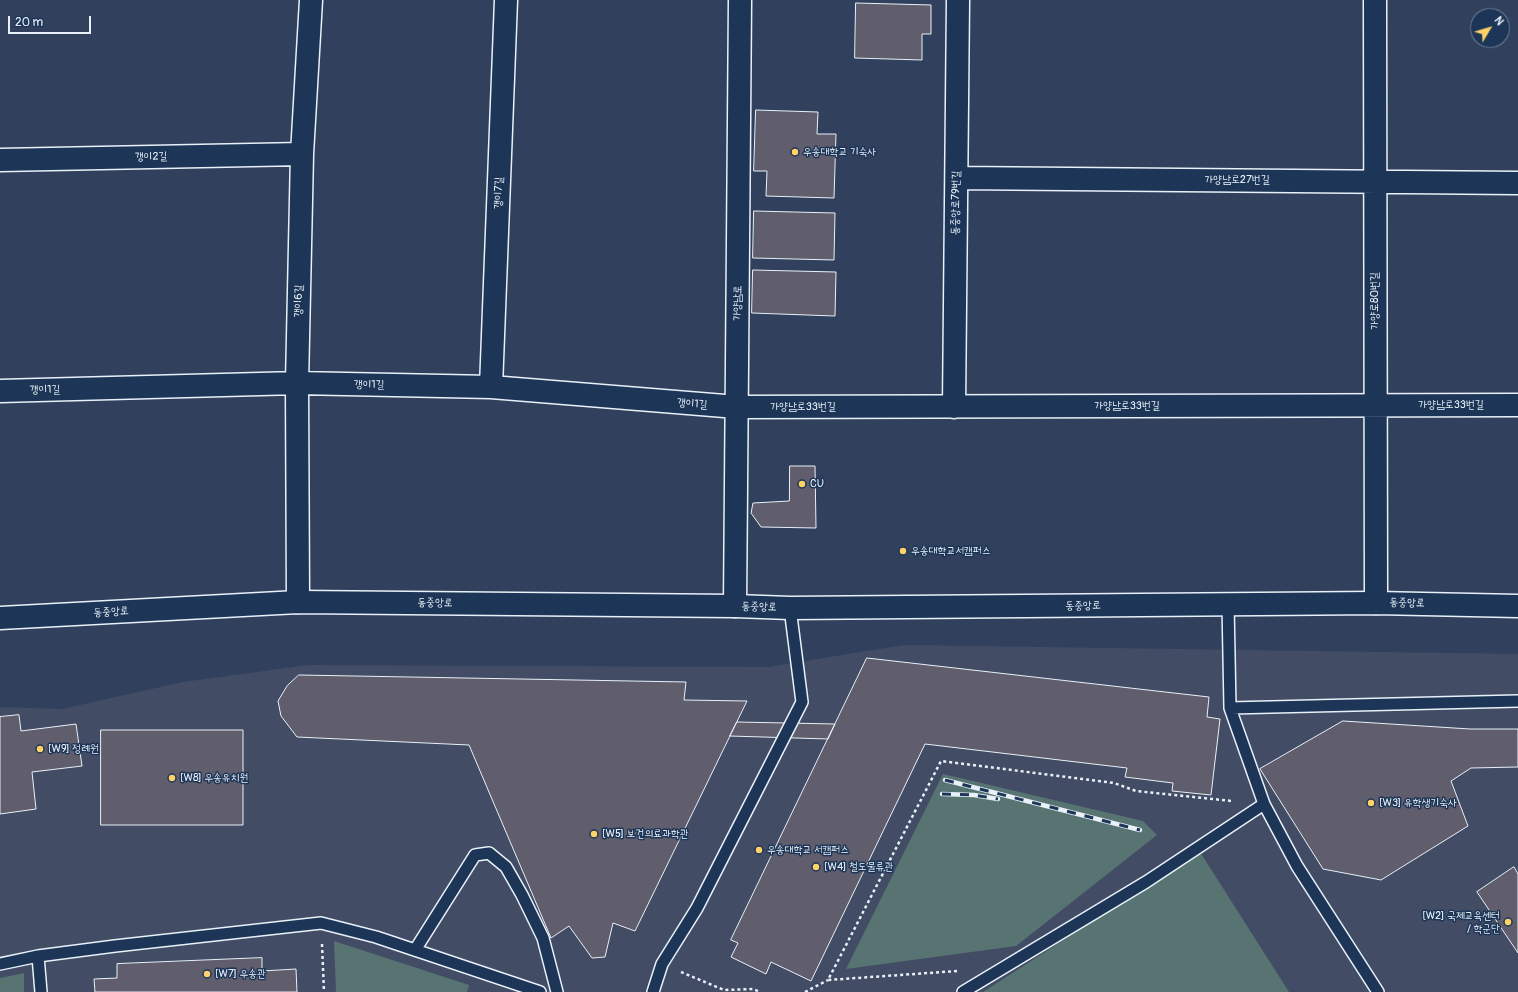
<!DOCTYPE html>
<html>
<head>
<meta charset="utf-8">
<style>
  body { margin:0 }
  #map { position:relative; width:1518px; height:992px; overflow:hidden; background:#31415d; font-family:Pangolin,sans-serif }
  canvas { display:block }
  .north { position:absolute; left:1470px; top:8px; width:40px; height:40px; box-sizing:border-box; background:#1d3557; border:1px solid #6e8097; border-radius:50%; rotate:52deg; font-size:11px; font-weight:700; line-height:16px; text-align:center; color:#e8f1f8 }
  .north::after { content:''; display:block; margin:auto; width:14px; height:18px; background:#ffd166; clip-path:polygon(50% 0,100% 100%,50% 72%,0 100%) }
  .scale { position:absolute; left:8px; top:16px; width:83px; height:18px; box-sizing:border-box; border:2px solid #e8f1f8; border-top:0; padding-left:5px; font-size:12px; line-height:14px; white-space:nowrap; color:#e8f1f8; -webkit-text-stroke:3px #1d3557; paint-order:stroke }
</style>
</head>
<body>
<div id="map">
<canvas width="1518" height="992"></canvas>
<div class="north">N</div>
<div class="scale">20 m</div>
</div>
<script>
const g = document.querySelector('canvas').getContext('2d');
g.lineJoin = 'round';
function paint(path, color) {
  g.fillStyle = color;
  g.fill(path, 'evenodd');
}
function trace(path, color, width, dash) {
  g.strokeStyle = color;
  g.lineWidth = width;
  g.lineCap = dash ? 'butt' : 'round';
  g.setLineDash(dash || []);
  g.stroke(path);
}
function write(font, color, halo, rows, align = 'center') {
  g.font = font + ' Pangolin,"Poor Story",sans-serif';
  g.lineWidth = 3;
  g.setLineDash([]);
  g.textBaseline = 'middle';
  g.strokeStyle = halo;
  g.fillStyle = color;
  for (const [text, x, y, turn = 0] of rows) {
    g.save();
    g.translate(x, y);
    g.rotate((+turn || 0) * Math.PI / 180);
    g.textAlign = isNaN(turn) ? turn : align;
    if (halo) g.strokeText(text, 0, 0);
    g.fillText(text, 0, 0);
    g.restore();
  }
}
paint(new Path2D(`
  M904,645L1518,654V992H0V707L62,709L183,682L308,665L768,667Z`), '#424c65');
paint(new Path2D(`
  M943,774L1143,821L1157,835L1016,946L846,969Z
  M1200,852L1289,992H983Z
  M334,941L469,985L467,992H336Z
  M24,973V992H0V978Z`), '#587472');
const building = new Path2D(`
  M856,3L931,5V34H922V60L855,58Z
  M756,110L818,112L817,134H836L834,198L766,196L767,171H754Z
  M754,211L835,213L834,260L753,258Z
  M753,270L836,272L835,316L752,313Z
  M790,466H815L816,528L761,527L751,513L753,503L789,501Z
  M867,658L1209,697L1207,717L1220,719L1211,795L1172,791L1173,783L1125,777L1127,768L925,744L811,981L771,962L766,974L731,957L738,943L731,940Z
  M299,675L686,682L684,700L747,701L635,931L613,923L605,957L592,958L569,926L551,938L469,745L297,737L281,716L278,701L287,686Z
  M19,715L21,731L76,724L82,766L32,772L36,809L0,814V717Z
  M1343,721L1470,729H1518V767L1471,768L1451,781L1468,826L1381,880L1323,869L1260,769Z
  M737,722L835,724L828,739L730,736Z
  M101,730H243V825H101Z
  M1514,867L1518,874V953L1477,892Z
  M262,958V971L296,969L297,992H95L94,979L117,978V964Z`);
paint(building, '#605d6c');
trace(building, '#e8f1f8', 1);
const service = new Path2D(`
  M1228,604L1230,708L1264,804L1297,866L1378,992
  M1230,708L1518,701
  M415,950L475,855L489,853L506,867L522,895L543,938L557,992
  M38,956L41,992
  M0,964L38,956L115,946L321,923L376,937L540,992
  M653,992L662,964L697,908L802,702L790,608
  M963,992L1146,882L1264,804`);
const minor = new Path2D(`
  M1375,0L1376,603
  M0,160L302,154
  M957,178L1518,183
  M491,387L506,0
  M0,391L297,383L491,387L737,407L1518,405
  M954,407L958,0
  M298,602L297,383L302,154L311,0
  M735,606L740,0`);
const tertiary = new Path2D(`
  M0,618L298,602L735,606L790,608L1376,603L1518,606`);
trace(service, '#e8f1f8', 14);
trace(minor, '#e8f1f8', 25);
trace(tertiary, '#e8f1f8', 25);
trace(new Path2D(`
  M322,944L324,992
  M957,971L828,980L941,761L1114,783L1136,791L1232,801
  M681,972L724,990L753,989L760,992
  M805,992L828,980`), '#e8f1f8', 2.5, [3, 3]);
trace(service, '#1d3557', 11);
trace(minor, '#1d3557', 22);
trace(tertiary, '#1d3557', 22);
const rail = new Path2D(`
  M945,780L1140,830
  M942,794L974,795L998,799`);
trace(rail, '#e8f1f8', 4.5);
trace(rail, '#1d3557', 3, [9]);
for (const [x, y, r, color] of [
  [795,152,4,"#ffd166"],
  [802,484,4,"#ffd166"],
  [903,551,4,"#ffd166"],
  [40,749,4,"#ffd166"],
  [172,778,4,"#ffd166"],
  [1371,803,4,"#ffd166"],
  [594,834,4,"#ffd166"],
  [759,850,4,"#ffd166"],
  [816,867,4,"#ffd166"],
  [1508,922,4,"#ffd166"],
  [207,974,4,"#ffd166"]
]) {
  const dot = new Path2D();
  dot.arc(x, y, r, 0, 2 * Math.PI);
  g.fillStyle = color;
  g.fill(dot);
  trace(dot, '#1d3557', 1.5);
}
write('11px', '#e8f1f8', '#1d3557', [
  ["우송대학교 기숙사",803,152],
  ["CU",810,484],
  ["우송대학교서캠퍼스",911,551],
  ["[W9] 정례원",48,749],
  ["[W8] 우송유치원",180,778],
  ["[W3] 유학생기숙사",1379,803],
  ["[W5] 보건의료과학관",602,834],
  ["우송대학교 서캠퍼스",767,850],
  ["[W4] 철도물류관",824,867],
  ["[W2] 국제교육센터",1500,916,"right"],
  ["/ 학군단",1500,929,"right"],
  ["[W7] 우송관",215,974]
], 'left');
write('11px', '#e8f1f8', '#1d3557', [
  ["갱이2길",151,157,-1],
  ["가양남로27번길",1237,180],
  ["갱이7길",499,193,-88],
  ["동중앙로79번길",956,203,-89],
  ["갱이6길",299,301,-89],
  ["가양로80번길",1375,301,-90],
  ["가양남로",738,303,-89],
  ["갱이1길",369,385,1],
  ["갱이1길",45,390,-1],
  ["갱이1길",692,404,5],
  ["가양남로33번길",1451,405],
  ["가양남로33번길",1127,406],
  ["가양남로33번길",803,407],
  ["동중앙로",435,603,1],
  ["동중앙로",1407,603,2],
  ["동중앙로",1083,606,-1],
  ["동중앙로",759,607,2],
  ["동중앙로",111,612,-3]
]);
</script>
</body>
</html>
